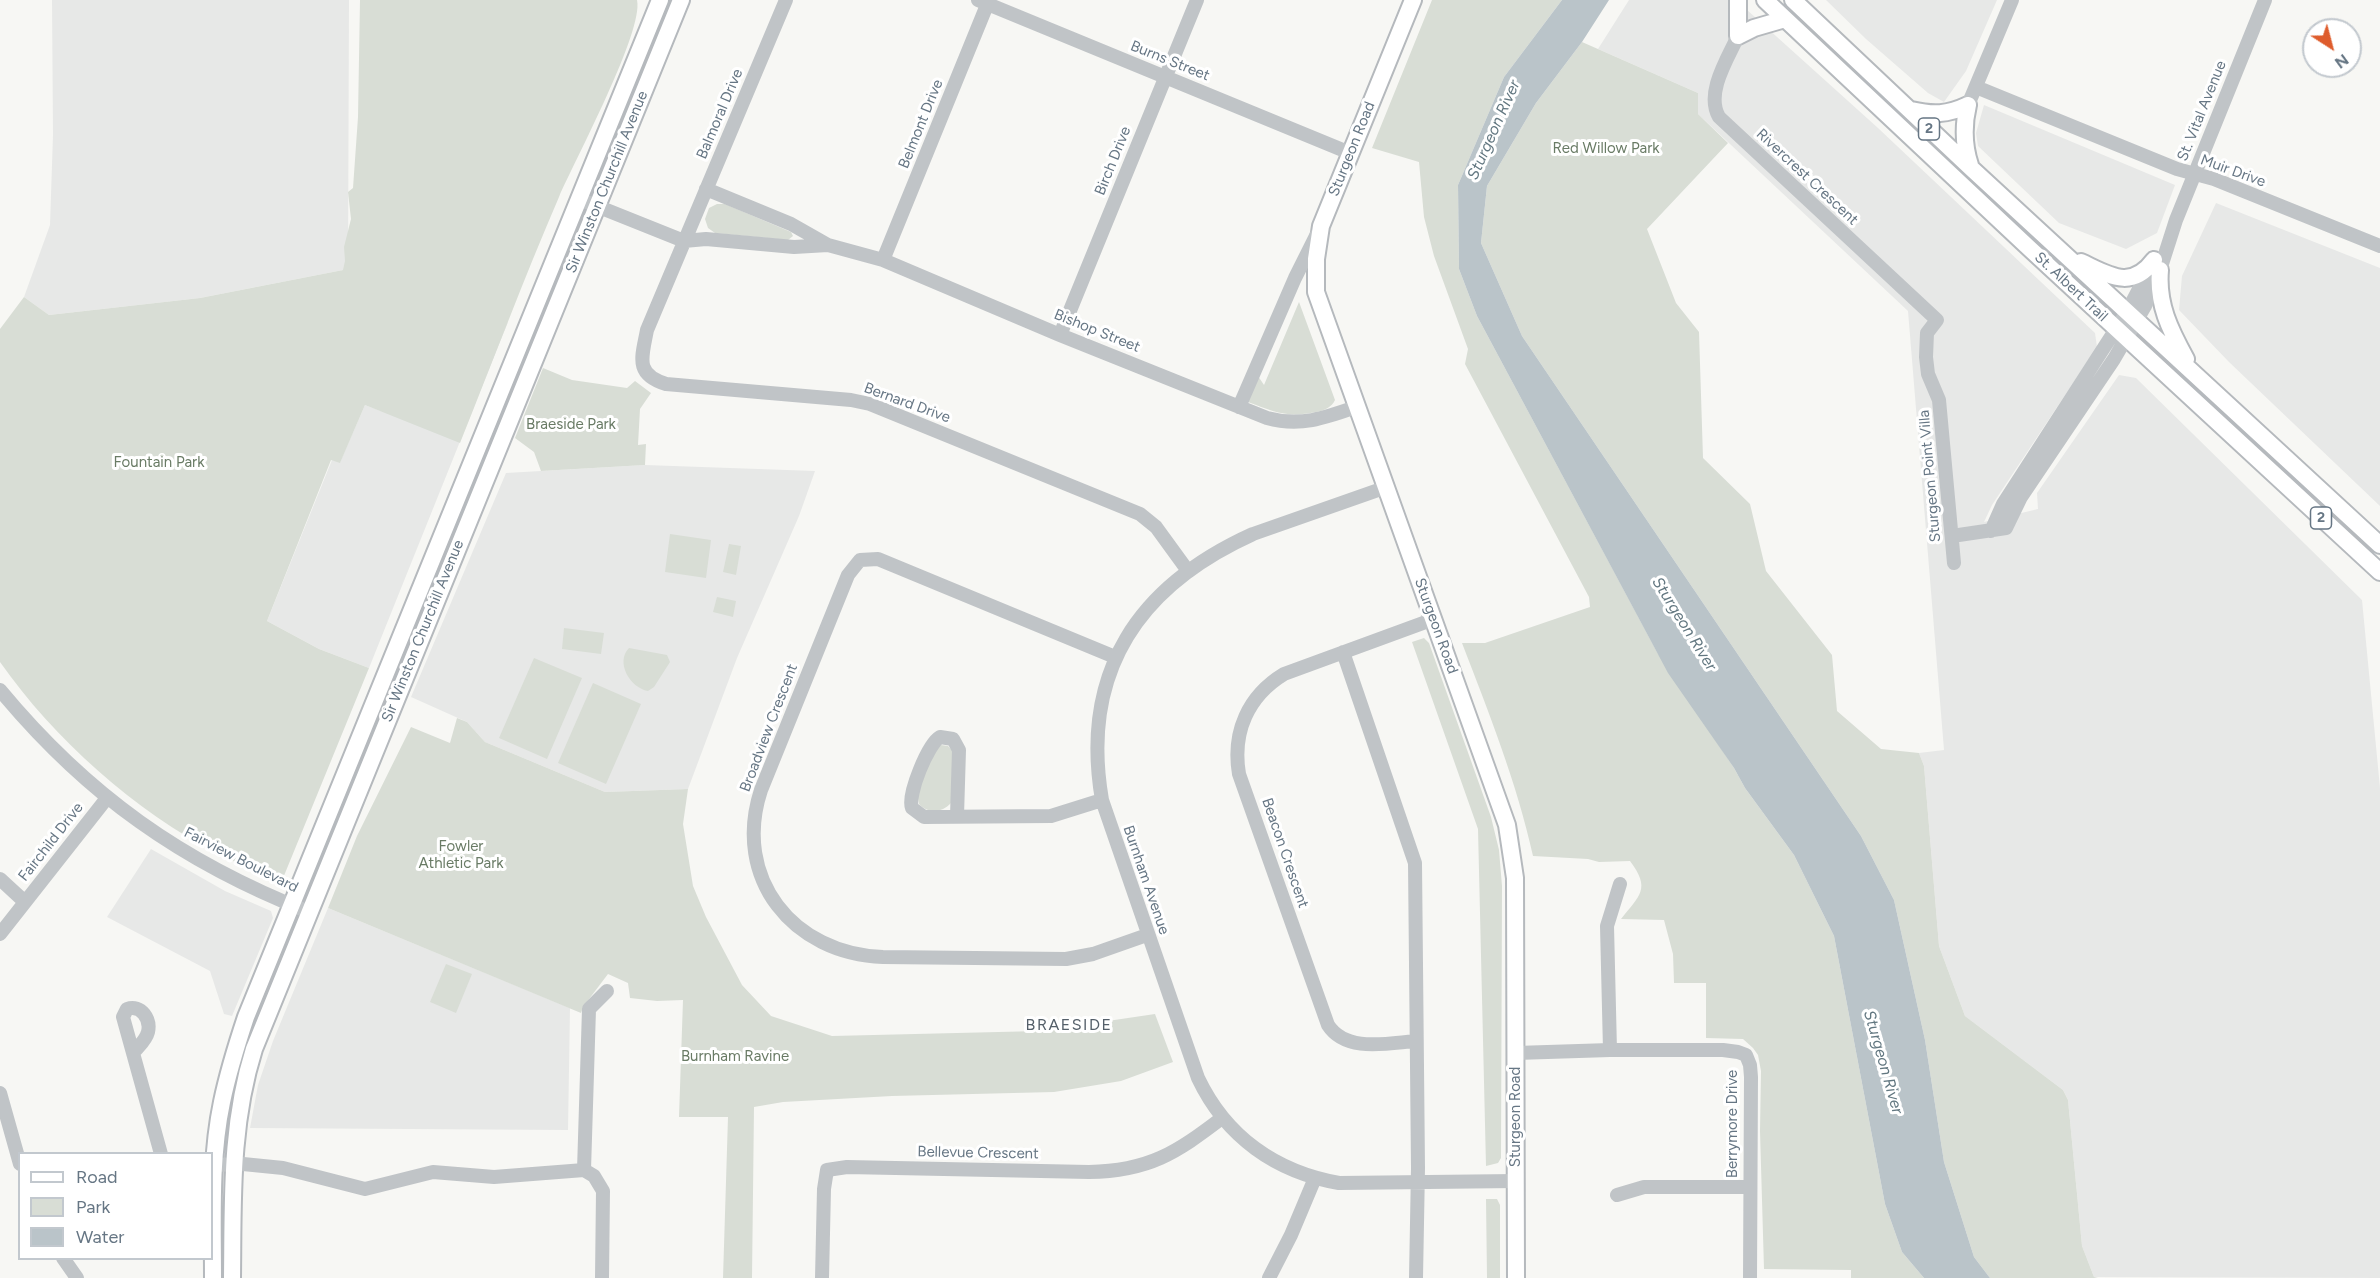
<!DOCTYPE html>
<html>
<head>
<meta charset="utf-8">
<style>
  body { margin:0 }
  #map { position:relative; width:2380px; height:1278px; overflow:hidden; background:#f7f7f4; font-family:Figtree,sans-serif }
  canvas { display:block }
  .legend { position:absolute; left:18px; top:1152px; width:195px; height:108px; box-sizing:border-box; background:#fff; border:2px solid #c2c8ce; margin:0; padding:8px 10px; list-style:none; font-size:18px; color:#667684 }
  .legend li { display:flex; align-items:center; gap:12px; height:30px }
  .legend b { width:30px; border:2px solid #c2c8ce }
  .north { position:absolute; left:2302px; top:18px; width:60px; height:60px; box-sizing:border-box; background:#fff; border:2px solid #c2c8ce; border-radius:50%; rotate:144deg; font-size:16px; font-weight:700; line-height:24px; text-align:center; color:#667684 }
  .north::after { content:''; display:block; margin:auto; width:21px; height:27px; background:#de5c2c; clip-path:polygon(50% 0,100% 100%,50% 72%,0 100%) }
</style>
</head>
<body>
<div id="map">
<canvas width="2380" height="1278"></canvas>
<ul class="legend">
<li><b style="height:8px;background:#fff"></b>Road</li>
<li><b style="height:16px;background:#d8ddd5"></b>Park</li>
<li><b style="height:16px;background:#bac4c9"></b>Water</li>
</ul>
<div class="north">N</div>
</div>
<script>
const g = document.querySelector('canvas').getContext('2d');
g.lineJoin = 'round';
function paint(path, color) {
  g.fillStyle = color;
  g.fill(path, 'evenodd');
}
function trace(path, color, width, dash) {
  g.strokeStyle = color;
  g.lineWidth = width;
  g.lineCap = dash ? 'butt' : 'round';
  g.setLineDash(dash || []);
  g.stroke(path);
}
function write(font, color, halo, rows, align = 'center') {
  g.font = font + ' Figtree,sans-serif';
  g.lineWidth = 6;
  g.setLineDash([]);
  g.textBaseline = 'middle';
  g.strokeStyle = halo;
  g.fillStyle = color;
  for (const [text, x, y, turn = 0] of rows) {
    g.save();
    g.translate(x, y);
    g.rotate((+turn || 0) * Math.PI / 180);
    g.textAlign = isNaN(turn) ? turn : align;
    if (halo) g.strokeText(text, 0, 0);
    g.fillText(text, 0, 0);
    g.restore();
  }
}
paint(new Path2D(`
  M52,0H349L348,269L200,298L49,315L24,297L50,225L53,135Z
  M1629,0H1736L1878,128L2095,333L2097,347L1992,505L1984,522L2038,509L2037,493L2119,375L2136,378L2362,600L2380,788V1278L2094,1277L2082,1246L2068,1100L2063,1090L1965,1016L1939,946L1924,766L1919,753L1944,750L1908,311L1698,114V93L1598,49Z
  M1826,0H1997L1966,71L1944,102L1928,93L1866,39Z
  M1984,105L2175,185L2157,233L2126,249L2059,223L1978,146L1976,133Z
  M2216,203L2380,268V506L2229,362L2179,310L2182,276Z
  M508,322L369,668L319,649L267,621L332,460L340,462L365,405L381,411Z
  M645,465L815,471L799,516L737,658L688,789L605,792L485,742L467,722L411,697L506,473Z
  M151,849L225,891L271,911L273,918L232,1016L224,1014L210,971L107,917Z
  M328,908L570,1008L568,1130L250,1128L258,1085L273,1041Z`), '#e7e8e7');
paint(new Path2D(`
  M360,0H637C644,31 575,160 559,197C524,278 493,361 460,443L365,405L340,463L331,460L267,621L319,649L369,668L281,883C260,873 239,864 218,854C135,811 54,739 0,662V329L24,297L49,315L200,298L343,270L345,261L344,247L351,219L348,192L353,188L358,117Z
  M1432,0H1562L1504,77L1458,185L1459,269L1477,316L1657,652L1734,768L1745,788L1794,855L1834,936L1885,1204L1902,1252L1924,1278H1851V1270L1764,1269L1760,1131L1761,1071L1758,1055L1753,1048L1743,1039L1706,1038V983H1674L1673,954L1664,920L1621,919C1640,895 1651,889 1630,861L1599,862L1588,859L1533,856C1517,783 1489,713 1462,643H1485L1590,607L1589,597L1465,364L1468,349L1434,256L1424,217L1419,162L1372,148Z
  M1582,42L1698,93V114L1728,143L1647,229L1676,303L1699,332L1703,458L1750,504L1766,571L1832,655L1837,711L1881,749L1919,753L1924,766L1939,946L1965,1016L2063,1090L2068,1100L2082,1246L2094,1277L2098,1278H1990L1974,1257L1944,1162L1925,1040L1894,900L1861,836L1522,336L1481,243L1487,186L1536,103Z
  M717,204H725L791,232L793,236L788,240L715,233L708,228L705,219L709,208Z
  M1299,302L1335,400C1332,407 1324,411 1316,412C1288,418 1274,412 1248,402L1258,376L1264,385Z
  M543,368L572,380L627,388L635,381L651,393L640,409L638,445L646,444L645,465L541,471L534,452L515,438Z
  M670,534L711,540L706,578L665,572Z
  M729,544L741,546L736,575L723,572Z
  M717,597L736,601L733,617L713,612Z
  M564,628L604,633L601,654L562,649Z
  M1424,638L1429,643L1491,817L1499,850L1502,886L1501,1158L1498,1163L1486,1166L1478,829L1412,642Z
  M629,648L667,655L670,662L654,687L648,691C630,688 615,662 629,648Z
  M534,658L582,678L547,759L499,738Z
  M593,683L641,704L606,784L558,763Z
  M457,718L467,722L485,742L605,792L688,789L683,824L693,886L706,917L742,985L771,1016L832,1036L1040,1031L1155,1014L1173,1062L1121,1081L1054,1092L892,1096L783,1102L754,1107L752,1278H723L728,1117H679L683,1000L657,1001L630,998L628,983L608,974L583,1007L581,1013L328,908L357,836L411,727L450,743Z
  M941,745L948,746L953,751L951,803C942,813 928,814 919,804L917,792L936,748Z
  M446,964L472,974L456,1013L430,1002Z
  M1486,1199H1497L1500,1205V1278H1487Z`), '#d8ddd5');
paint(new Path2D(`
  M1562,0H1609L1582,42L1536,103L1487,186L1481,243L1522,336L1861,836L1894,900L1925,1040L1944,1162L1974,1257L1990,1278H1924L1902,1252L1885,1204L1834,936L1794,855L1745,788L1734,768L1668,673L1477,316L1459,269L1458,185L1504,77Z`), '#bac4c9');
const major = new Path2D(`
  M1413,0L1321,226L1316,259V292L1507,825L1515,878L1516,1278
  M1738,0V36L1754,28L1785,19
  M1765,0L2028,247L2380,572
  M1793,0L1971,168L2380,545
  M1968,105C1963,126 1963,144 1970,165
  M1911,110C1933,115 1947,115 1968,105
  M2081,262C2109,275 2131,291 2154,260
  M2160,270C2157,304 2170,330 2186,359
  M213,1278C213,1219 210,1159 222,1102C228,1073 237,1044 246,1017L660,0
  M232,1278C233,1199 230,1125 254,1049L681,0`);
trace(major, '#b5b9bd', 20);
trace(new Path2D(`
  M786,0L647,330C642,357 634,374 666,384L851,400L870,404L1140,514L1156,527L1188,571
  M978,0L1350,153
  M1738,36C1728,58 1705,93 1719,117L1937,320L1927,333L1926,357L1928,374L1939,400L1954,563
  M1976,87L2177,169L2214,179L2380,246
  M1968,105L2012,0
  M706,189L791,224L828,245L883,260L1060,335L1267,418C1300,427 1325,418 1356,407
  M579,199L684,241L706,239L794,247L828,245
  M883,260L989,0
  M1060,335L1197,0
  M1239,407L1295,278L1316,236
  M1384,488L1253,534C1138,586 1080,672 1102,800L1198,1078C1226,1137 1276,1172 1339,1183L1516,1181
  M1991,531L2003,504L2127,312L2151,266
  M1952,536L2006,528L2021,497L2114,359L2145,306L2160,270L2176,220L2265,0
  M1343,652L1415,863L1418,1168L1416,1278
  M1115,657L878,559L860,560L848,575L761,790C732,878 793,954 883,957L1066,959L1093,954L1147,935
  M0,690C87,795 182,862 309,912
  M957,816L959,750L953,739L940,737C928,744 907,795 912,808L924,817L1051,816L1102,800
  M0,879L25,902
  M0,934L107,798
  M1416,1041C1388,1043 1346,1053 1328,1025L1239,774C1232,732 1248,696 1284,674L1434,619
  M1610,1050L1607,926L1620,884
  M134,1052C139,1046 146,1040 148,1032C151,1019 141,1004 127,1009L123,1017L161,1154
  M1516,1053L1610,1050H1723L1738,1052L1746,1055L1750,1065L1751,1077L1750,1278
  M0,1093L20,1164
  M212,1165L243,1164L283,1168L365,1189L433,1172L494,1177L584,1170L594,1176L603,1191L602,1278
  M584,1170L589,1009L607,991
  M1617,1195L1644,1187H1750
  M63,1258L77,1278
  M822,1278L824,1189L827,1170L847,1167L1089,1172C1149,1171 1176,1153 1222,1118
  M1269,1278L1291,1235L1315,1178`), '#c0c4c7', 14);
trace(major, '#fff', 16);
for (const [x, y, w] of [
  [1929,129,21],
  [2321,518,21]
]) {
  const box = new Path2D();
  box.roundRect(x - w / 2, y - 11, w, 22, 4.5);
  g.fillStyle = '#fff';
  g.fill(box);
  trace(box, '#667684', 1.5);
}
write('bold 14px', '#667684', null, [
  ["2",1929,129],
  ["2",2321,518]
]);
write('15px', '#667684', '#fff', [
  ["Burns Street",1170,61,22],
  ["St. Vital Avenue",2202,111,-68],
  ["Balmoral Drive",720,114,-67],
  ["Belmont Drive",921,124,-68],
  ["Sturgeon Road",1352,149,-68],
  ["Birch Drive",1113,161,-68],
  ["Muir Drive",2233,171,20],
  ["Rivercrest Crescent",1807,177,43],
  ["Sir Winston Churchill Avenue",607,182,-68],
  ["St. Albert Trail",2071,287,43],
  ["Bishop Street",1097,331,22],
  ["Bernard Drive",907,403,20],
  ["Sturgeon Point Villa",1930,476,-95],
  ["Sturgeon Road",1436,626,70],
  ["Sir Winston Churchill Avenue",423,631,-68],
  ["Broadview Crescent",769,728,-69],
  ["Fairchild Drive",51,842,-52],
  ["Beacon Crescent",1285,853,71],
  ["Fairview Boulevard",241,860,27],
  ["Burnham Avenue",1146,880,71],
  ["Sturgeon Road",1516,1117,-90],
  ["Berrymore Drive",1733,1124,-90],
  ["Bellevue Crescent",978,1153,1]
]);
write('15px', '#697b65', '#fff', [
  ["Red Willow Park",1606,149],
  ["Braeside Park",571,425],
  ["Fountain Park",159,463],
  ["Fowler",461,847],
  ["Athletic Park",461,864],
  ["Burnham Ravine",735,1057]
]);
write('italic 16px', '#627780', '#fff', [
  ["Sturgeon River",1494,130,-66],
  ["Sturgeon River",1684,624,58],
  ["Sturgeon River",1883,1062,74]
]);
g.letterSpacing = '1.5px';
write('16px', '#545f69', '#fff', [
  ["BRAESIDE",1069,1025]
]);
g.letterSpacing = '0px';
</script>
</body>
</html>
